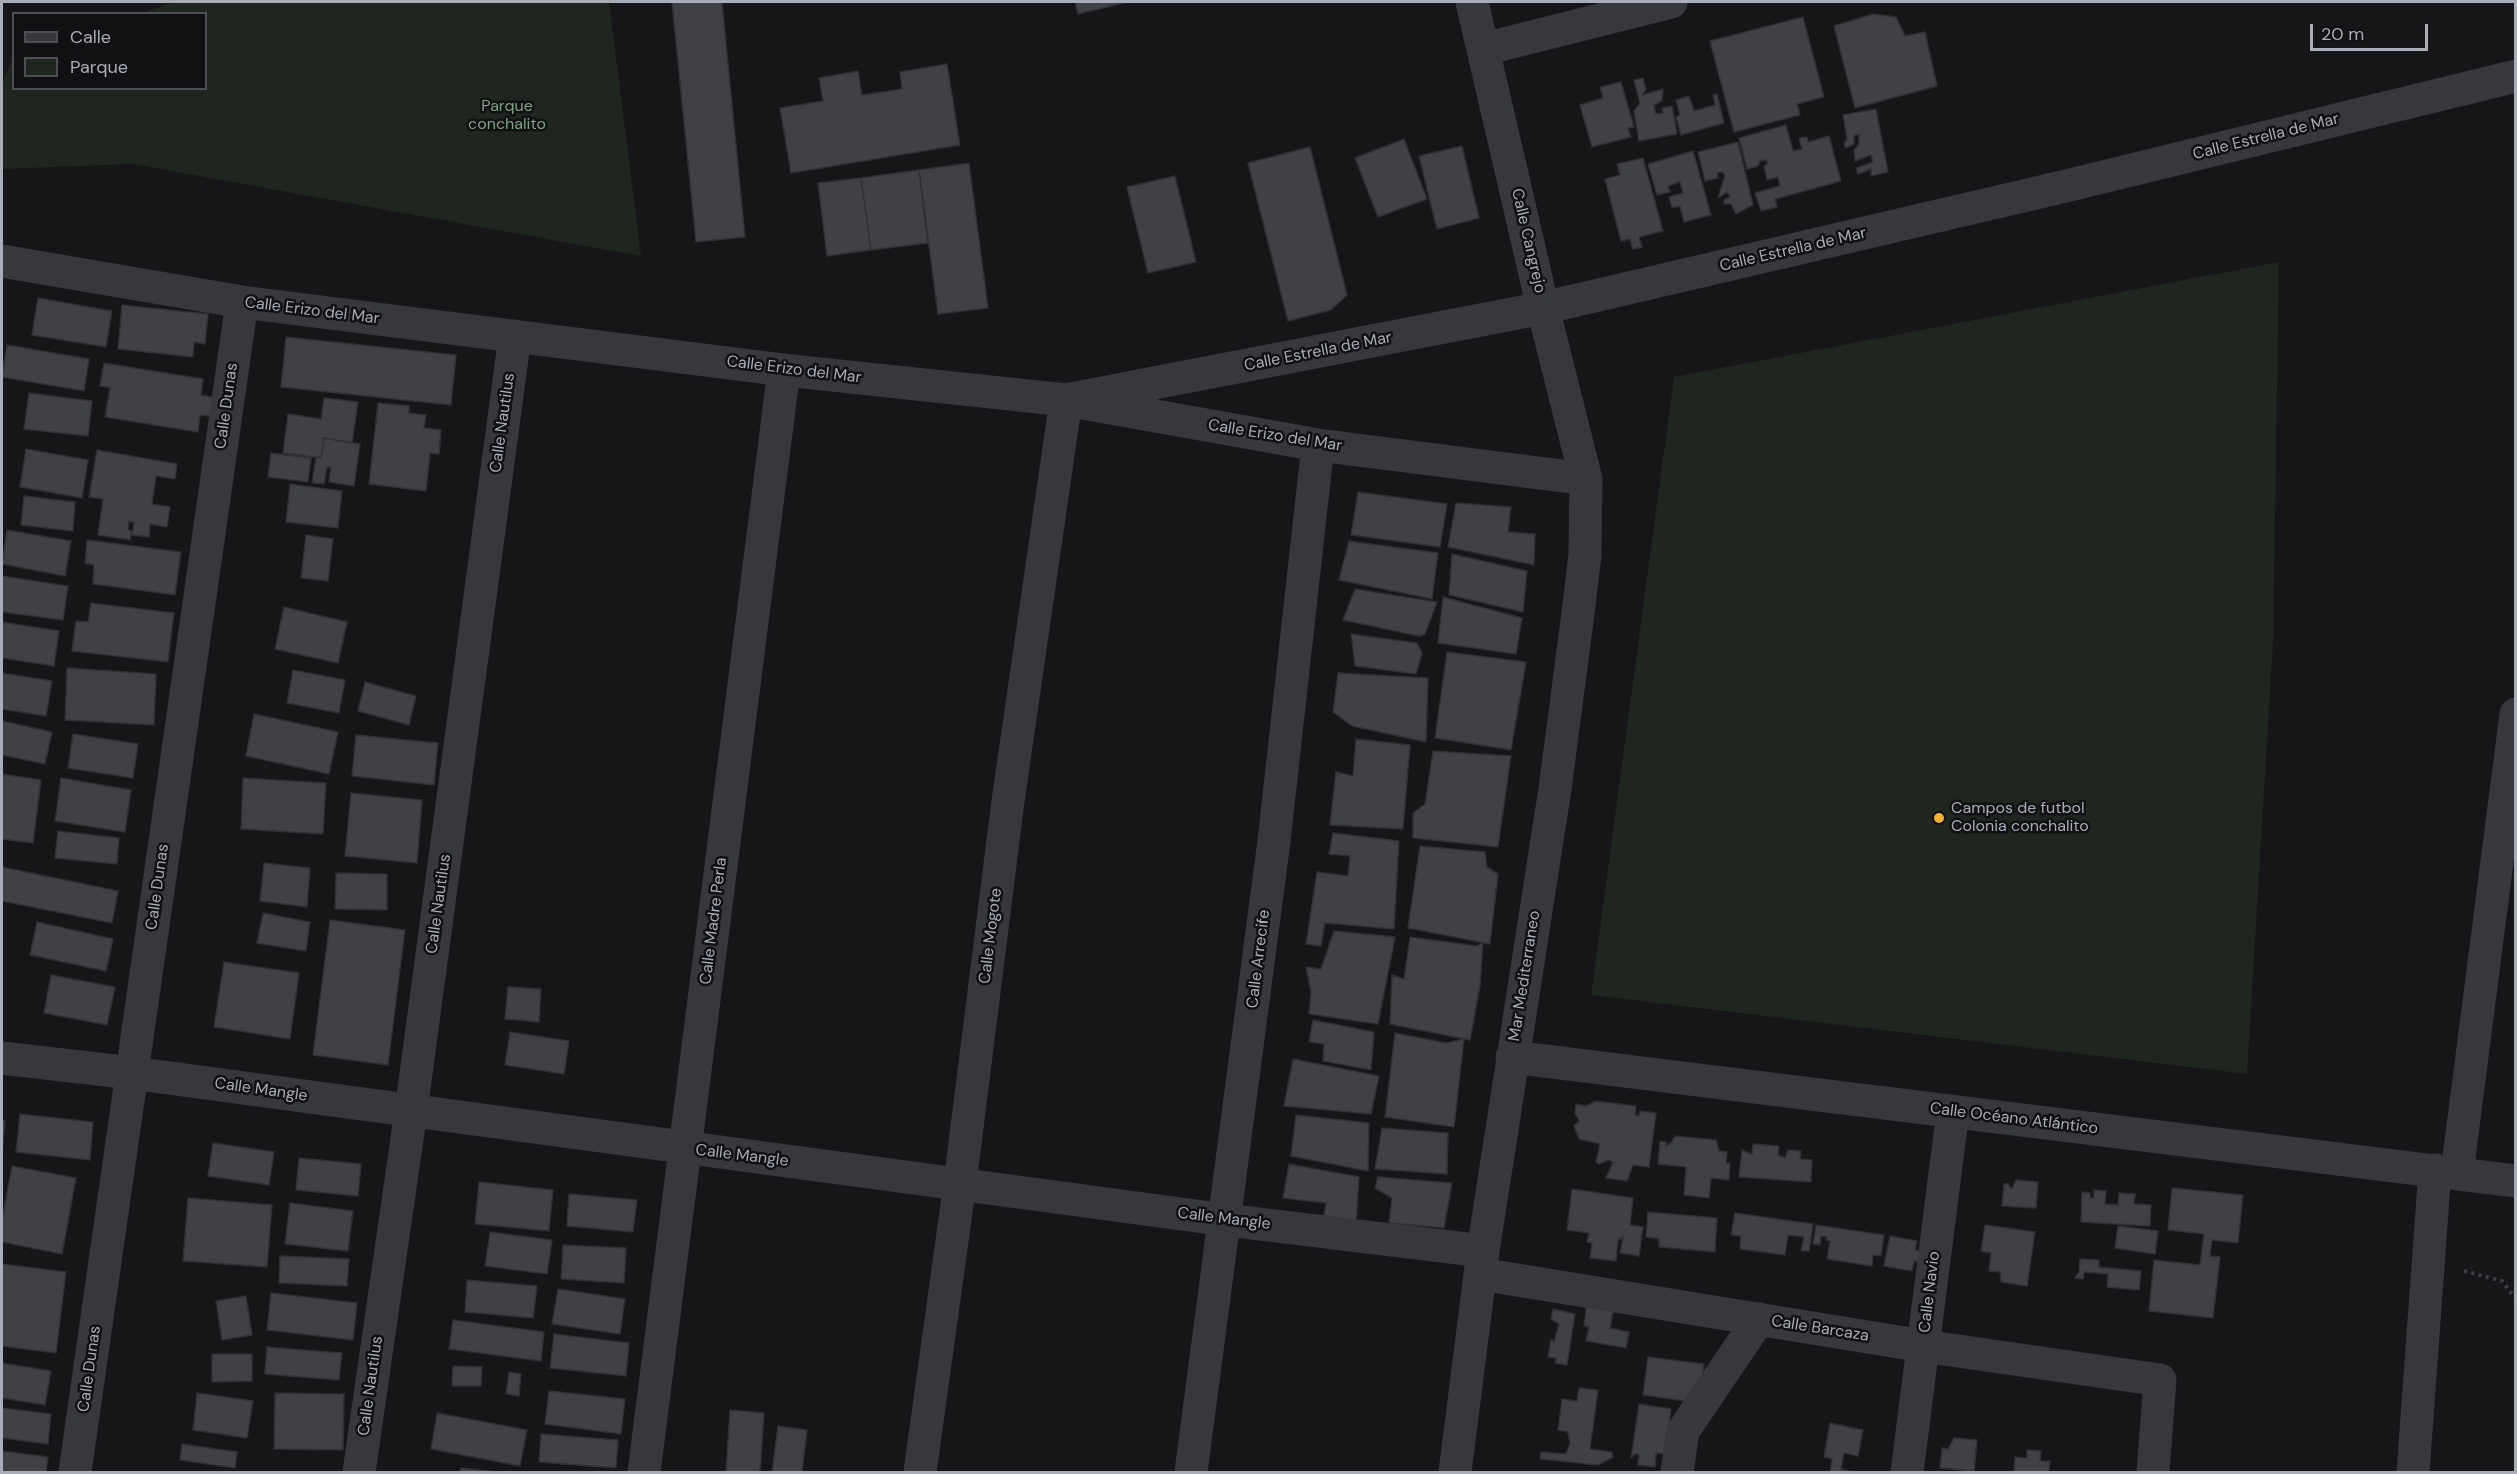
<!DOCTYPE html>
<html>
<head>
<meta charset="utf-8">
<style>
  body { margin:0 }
  #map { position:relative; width:2517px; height:1474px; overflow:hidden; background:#161618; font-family:"DM Sans",sans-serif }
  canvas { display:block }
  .frame { position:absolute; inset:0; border:3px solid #a8adb8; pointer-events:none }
  .legend { position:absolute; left:12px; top:12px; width:195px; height:78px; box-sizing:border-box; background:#111113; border:2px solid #4d4f55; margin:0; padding:8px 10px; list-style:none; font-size:18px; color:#a8adb8 }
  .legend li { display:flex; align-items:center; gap:12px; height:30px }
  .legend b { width:30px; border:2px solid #4d4f55 }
  .scale { position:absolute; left:2310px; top:24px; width:118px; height:27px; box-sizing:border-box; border:3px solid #a8adb8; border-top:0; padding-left:8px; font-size:18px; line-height:21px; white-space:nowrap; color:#a8adb8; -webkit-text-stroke:4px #111113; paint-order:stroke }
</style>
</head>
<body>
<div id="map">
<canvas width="2517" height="1474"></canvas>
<div class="frame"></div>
<ul class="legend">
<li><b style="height:8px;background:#37383d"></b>Calle</li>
<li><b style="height:16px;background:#1e261f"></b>Parque</li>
</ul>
<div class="scale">20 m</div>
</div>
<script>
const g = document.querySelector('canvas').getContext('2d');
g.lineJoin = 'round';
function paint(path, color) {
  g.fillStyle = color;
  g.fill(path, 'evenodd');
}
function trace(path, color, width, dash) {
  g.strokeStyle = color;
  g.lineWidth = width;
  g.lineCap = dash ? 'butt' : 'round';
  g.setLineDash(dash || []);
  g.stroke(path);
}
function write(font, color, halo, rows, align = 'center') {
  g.font = font + ' "DM Sans",sans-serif';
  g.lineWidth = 5;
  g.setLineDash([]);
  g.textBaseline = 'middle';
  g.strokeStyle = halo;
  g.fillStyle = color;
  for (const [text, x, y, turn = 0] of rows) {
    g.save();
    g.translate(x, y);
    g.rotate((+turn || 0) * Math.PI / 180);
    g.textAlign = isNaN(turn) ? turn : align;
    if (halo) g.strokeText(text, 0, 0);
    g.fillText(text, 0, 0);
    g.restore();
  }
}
paint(new Path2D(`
  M175,2H609L641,256L132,164L2,169V85L12,60L14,88H206V14L141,13Z
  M2279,262L2273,642L2247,1074L1591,995L1674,377Z`), '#1e261f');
const building = new Path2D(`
  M672,2H722L745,237L696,242Z
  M1075,2H1128L1078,14Z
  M1873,14L1896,17L1905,36L1925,32L1937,86L1855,108L1834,26Z
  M1803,17L1824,97L1797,104L1800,115L1734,132L1710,41Z
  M947,64L960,145L791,173L780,108L823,101L819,78L858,71L862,95L902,89L900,72Z
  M1643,78L1646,90L1642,95L1663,89L1662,101L1654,105L1656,114L1663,113L1662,108L1672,106L1677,134L1639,141L1634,111L1640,103L1634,80Z
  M1621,82L1634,127L1628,128L1631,137L1592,147L1580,105L1603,98L1600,87Z
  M1717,94L1724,123L1681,135L1676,117L1680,115L1676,100L1689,96L1694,111L1715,105L1713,95Z
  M1876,109L1888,172L1871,176V169L1858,174L1856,168L1873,162L1871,155L1855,161L1854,150L1859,144V135H1854V144L1846,148L1844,144L1847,139L1843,115Z
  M1786,125L1793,151L1802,149L1799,138L1807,137L1808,142L1829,136L1841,181L1775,199L1777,207L1761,211L1755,193L1780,186L1778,177L1767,180L1764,166L1767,164V160L1760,161L1758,166L1747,169L1739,138Z
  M1404,139L1427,199L1378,217L1355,158Z
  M1738,142L1753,205L1736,214L1731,204H1724V200L1730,197L1727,192L1718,198L1725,175L1722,172L1717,173L1718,178L1705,181L1698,152Z
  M1462,146L1479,218L1437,229L1419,156Z
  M1310,147L1347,295L1331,310L1288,321L1248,163Z
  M1693,151L1711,215L1684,222L1680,206L1672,208L1669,197L1683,193L1680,182L1668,186L1670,192L1657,195L1648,164Z
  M1643,158L1663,231L1639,237L1642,247L1633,249L1630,239L1621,241L1605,179L1620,175L1617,164Z
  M969,163L988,308L938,314L919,170Z
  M919,170L928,243L871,250L861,178Z
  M1175,176L1196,262L1148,273L1127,187Z
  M861,178L871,250L827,256L818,183Z
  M38,298L112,311L106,347L32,335Z
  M122,305L208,314L205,344L194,342L193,357L118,349Z
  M286,337L456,355L451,405L281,387Z
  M7,345L89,359L84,391L2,377Z
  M104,363L203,379L201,395L221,399L218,417L200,415L198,432L105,417L110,388L100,386Z
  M29,393L92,401L88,436L24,429Z
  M324,398L358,402L352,443L324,438L321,458L283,453L288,414L321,419Z
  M378,403L409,406V413L426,415L424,428L441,430L439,454L430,453L426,491L369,484Z
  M324,438L360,444L354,486L329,482L331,467H327L324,484L312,483L316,457L321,458Z
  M26,449L88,460L82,498L20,487Z
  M97,450L177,464L175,479L156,476L152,504L170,507L167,527L150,524L149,537L132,535L134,523L129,521L128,530L132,531L130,540L98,535L103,499L89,497Z
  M271,453L311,458L308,482L268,477Z
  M290,484L342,491L338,528L286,522Z
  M1358,492L1447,504L1440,547L1351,535Z
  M24,496L75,502L73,531L21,525Z
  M1456,503L1511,507L1508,532L1535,534L1534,565L1448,547Z
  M7,530L71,541L65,576L2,564Z
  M306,535L333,539L328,581L301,578Z
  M87,540L181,552L175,595L93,584L94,565L85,563Z
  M1349,541L1438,553L1432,599L1339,580Z
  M1452,554L1527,571L1523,612L1449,595Z
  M2,576L68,586L63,620L2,612Z
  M1355,589L1437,602L1425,634L1419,636L1343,620Z
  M1443,597L1522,618L1516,654L1438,643Z
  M91,603L174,613L168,662L72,651L76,621L88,622Z
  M284,607L347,622L338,663L275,649Z
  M2,622L59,631L54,666L2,658Z
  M1351,634L1417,643L1422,653L1416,674L1355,666Z
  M1447,652L1526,662L1511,750L1435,738Z
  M67,668L156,674L154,725L65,720Z
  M293,670L345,680L339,713L287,703Z
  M2,673L52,681L46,716L2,709Z
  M1338,673L1428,678L1426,742L1352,726L1333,712Z
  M365,682L416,696L409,725L358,711Z
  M254,714L338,732L329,774L246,756Z
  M2,721L52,732L45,764L2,755Z
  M73,734L138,744L133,778L68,768Z
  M356,735L438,743L434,785L352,776Z
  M1356,739L1410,745L1403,829L1330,825L1336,772L1353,776Z
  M1433,751L1511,756L1498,847L1413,838V813L1425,804Z
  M2,774L41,780L33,843L2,839Z
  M61,778L131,790L125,832L55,821Z
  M243,778L326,783L323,834L241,829Z
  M351,793L422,800L417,863L345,856Z
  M58,831L119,838L117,864L55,858Z
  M1333,833L1399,841L1394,929L1325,923L1321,946L1306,944L1317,872L1348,876L1350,856L1329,854Z
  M1420,846L1485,852L1487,867L1498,874L1490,944L1408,928Z
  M264,863L310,868L307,907L260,901Z
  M2,867L118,891L112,923L2,901Z
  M336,873L387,874V910L335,909Z
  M263,913L310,922L306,951L257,943Z
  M330,920L405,930L388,1065L313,1055Z
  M37,922L113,939L106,971L30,955Z
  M1334,931L1395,937L1378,1024L1309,1014L1311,992L1306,967L1321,969Z
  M1410,937L1477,946L1483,942L1480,986L1470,1040L1390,1024L1392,975L1404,979Z
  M224,962L299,973L290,1039L214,1027Z
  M51,975L115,987L107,1025L44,1013Z
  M508,987L541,989L539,1022L505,1019Z
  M1313,1020L1374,1032L1371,1070L1323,1061L1324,1044L1309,1042Z
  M510,1032L569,1041L564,1074L505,1065Z
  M1395,1033L1446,1043L1464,1039L1454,1127L1385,1117Z
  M1293,1059L1379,1076L1371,1114L1284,1106Z
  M1596,1101L1636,1106L1635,1115L1639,1116L1640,1111L1656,1113L1649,1167L1633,1165L1627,1181L1606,1178L1613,1162L1609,1160L1599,1164L1596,1162L1600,1144L1579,1139L1574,1126L1579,1121L1575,1113L1576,1104L1586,1106Z
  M20,1114L93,1122L90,1160L16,1152Z
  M1296,1115L1369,1123L1368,1171L1291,1156Z
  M2,1120L5,1121L2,1154Z
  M1382,1128L1448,1133L1447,1174L1375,1169Z
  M1675,1136L1716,1140L1719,1151L1727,1152L1726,1163H1730L1729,1180L1711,1178L1709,1198L1684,1195L1686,1167L1658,1164L1660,1141L1666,1142V1146L1671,1143Z
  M213,1143L274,1152L269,1185L208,1176Z
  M1753,1144L1779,1146L1778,1155L1785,1158L1788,1150L1801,1151L1800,1159L1812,1160L1811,1182L1739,1177L1742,1150L1752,1154Z
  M299,1158L361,1164L358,1196L296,1190Z
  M1289,1164L1359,1177L1356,1225L1323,1221L1326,1203L1283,1198Z
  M12,1166L76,1178L62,1254L2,1242V1220Z
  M1378,1177L1452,1183L1444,1228L1389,1223L1392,1198L1375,1188Z
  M2016,1180L2038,1182L2036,1208L2002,1206L2004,1184H2008L2012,1189Z
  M479,1182L553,1190L549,1231L475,1224Z
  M2172,1188L2243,1195L2238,1243L2212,1240L2210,1256L2220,1257L2213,1318L2149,1311L2154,1260L2200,1265L2204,1234L2168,1230Z
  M1572,1189L1633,1198L1630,1225L1643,1227L1639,1256L1620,1253L1623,1237L1618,1240L1616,1261L1590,1258L1592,1243L1587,1242L1589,1233L1567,1230Z
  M2094,1190L2106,1191L2105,1204L2118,1205L2119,1193L2135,1194L2134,1204L2151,1205L2150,1226L2081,1222L2082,1192L2090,1193V1198H2094Z
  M569,1194L637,1200L633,1232L567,1226Z
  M188,1198L272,1205L267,1267L183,1261Z
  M290,1203L353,1211L348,1251L285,1244Z
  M1648,1212L1717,1218L1715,1252L1659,1247V1239L1646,1237Z
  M1735,1213L1813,1224L1809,1251H1801L1804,1237L1788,1235L1785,1255L1740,1249L1741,1236L1731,1235Z
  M1816,1225L1884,1235L1881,1256L1873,1255L1872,1266L1827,1259L1830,1241L1826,1240L1827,1237L1821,1236L1820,1245L1813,1244Z
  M1985,1225L2035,1232L2027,1286L2001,1282L2000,1272L1989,1271L1991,1253L1981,1251Z
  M2118,1226L2158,1231L2155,1254L2115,1248Z
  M490,1232L552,1240L547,1274L485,1266Z
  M1890,1236L1917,1241L1915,1250L1926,1252L1924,1263L1914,1261L1912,1271L1884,1266Z
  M563,1245L626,1248L624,1283L561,1279Z
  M280,1256L349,1259L347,1286L279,1283Z
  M2080,1259L2099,1260V1267L2141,1271L2139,1290L2107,1287L2108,1274L2084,1272L2083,1279L2075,1278L2079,1272Z
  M2,1264L66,1272L56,1353L2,1346Z
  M467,1280L537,1286L533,1318L465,1312Z
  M558,1289L625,1299L620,1334L552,1324Z
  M271,1293L357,1303L353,1340L267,1330Z
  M246,1296L252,1335L222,1340L216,1301Z
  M1587,1302L1614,1307L1610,1328L1629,1332L1626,1348L1586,1341L1589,1327L1584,1326Z
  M1553,1309L1575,1314L1567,1365L1555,1363L1556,1358L1548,1357L1551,1339L1554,1342L1559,1324L1551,1319Z
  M453,1320L544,1332L541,1361L449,1349Z
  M554,1334L629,1343L626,1376L550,1368Z
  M267,1347L342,1353L339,1380L265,1374Z
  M212,1354H252V1381L212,1382Z
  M1648,1357L1704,1364L1699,1403L1643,1395Z
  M2,1363L51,1371L45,1405L2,1398Z
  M453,1366L482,1367L481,1386H452Z
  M509,1372L521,1374L519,1396L506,1394Z
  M1579,1388L1598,1390L1590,1449L1612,1452L1613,1457L1598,1465L1540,1459L1541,1452L1566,1454L1570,1443L1568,1432L1558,1430L1562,1399L1577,1401Z
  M549,1391L625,1399L621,1434L545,1424Z
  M197,1393L253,1401L247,1438L193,1430Z
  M275,1393L344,1394L343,1450L274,1449Z
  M1639,1404L1671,1409L1665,1454L1656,1453L1655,1467L1638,1465L1639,1455L1635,1454L1631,1458Z
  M2,1408L51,1414L48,1444L2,1438Z
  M730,1410L764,1413L760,1472H726Z
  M437,1413L527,1430L520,1466L431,1449Z
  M1830,1423L1863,1430L1858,1456L1844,1453L1841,1469L1852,1472H1830L1832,1459L1824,1457Z
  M778,1426L807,1430L802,1472H772Z
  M541,1434L618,1440L616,1468L539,1462Z
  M1954,1438L1977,1440L1974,1471L1940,1468L1942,1448L1948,1449Z
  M182,1444L237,1452L235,1468L180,1460Z
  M2027,1450L2041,1451L2040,1461H2050L2049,1472H2014L2015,1457L2027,1458Z
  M2,1451L48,1457L46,1472H2Z
  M461,1468L497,1472H460Z`);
paint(building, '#404145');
trace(building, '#303034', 1.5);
trace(new Path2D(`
  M2464,1271L2502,1281L2516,1299`), '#3d3f44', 4, [3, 4.5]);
trace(new Path2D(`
  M1484,49L1671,2
  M2,261L242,302L784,370L1066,400L1318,445L1586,479
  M1512,1057L2516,1181
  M2,1058L132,1073L1226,1220L1483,1251
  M2457,1173L2516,714
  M1480,1274L1923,1346L2160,1380L2153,1472
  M75,1472L242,302
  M359,1472L411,1111L515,336
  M644,1472L784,370
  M920,1472L960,1183L1008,801L1066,400L1543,308L2066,186L2516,76
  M1191,1472L1274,841L1318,445
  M1455,1472L1483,1251L1555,789L1578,613L1585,555L1586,479L1543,308L1472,2
  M1677,1472L1683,1431L1759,1319
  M1907,1472L1953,1111
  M2413,1472L2435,1170`), '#37383d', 33);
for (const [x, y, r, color] of [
  [1939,818,6,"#f2b134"]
]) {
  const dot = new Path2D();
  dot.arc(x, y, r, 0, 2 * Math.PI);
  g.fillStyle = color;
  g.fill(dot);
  trace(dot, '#111113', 2);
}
write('16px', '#7fa381', '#111113', [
  ["Parque",507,107],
  ["conchalito",507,125]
]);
write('16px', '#a8adb8', '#111113', [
  ["Calle Estrella de Mar",2266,137,-14],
  ["Calle Cangrejo",1528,241,77],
  ["Calle Estrella de Mar",1793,250,-13],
  ["Calle Erizo del Mar",312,311,7],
  ["Calle Estrella de Mar",1318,352,-11],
  ["Calle Erizo del Mar",794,370,7],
  ["Calle Dunas",227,406,-82],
  ["Calle Nautilus",503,423,-82],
  ["Calle Erizo del Mar",1275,436,9],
  ["Calle Dunas",158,887,-82],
  ["Calle Nautilus",439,904,-82],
  ["Calle Madre Perla",714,921,-83],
  ["Calle Mogote",991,936,-83],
  ["Calle Arrecife",1259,959,-83],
  ["Mar Mediterraneo",1525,976,-81],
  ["Calle Mangle",261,1090,8],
  ["Calle Océano Atlántico",2014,1119,7],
  ["Calle Mangle",742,1156,7],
  ["Calle Mangle",1224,1219,7],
  ["Calle Navio",1930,1292,-83],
  ["Calle Barcaza",1820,1329,9],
  ["Calle Dunas",90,1369,-82],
  ["Calle Nautilus",371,1386,-82]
]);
write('16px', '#a8adb8', '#111113', [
  ["Campos de futbol",1951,809],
  ["Colonia conchalito",1951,827]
], 'left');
</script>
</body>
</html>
